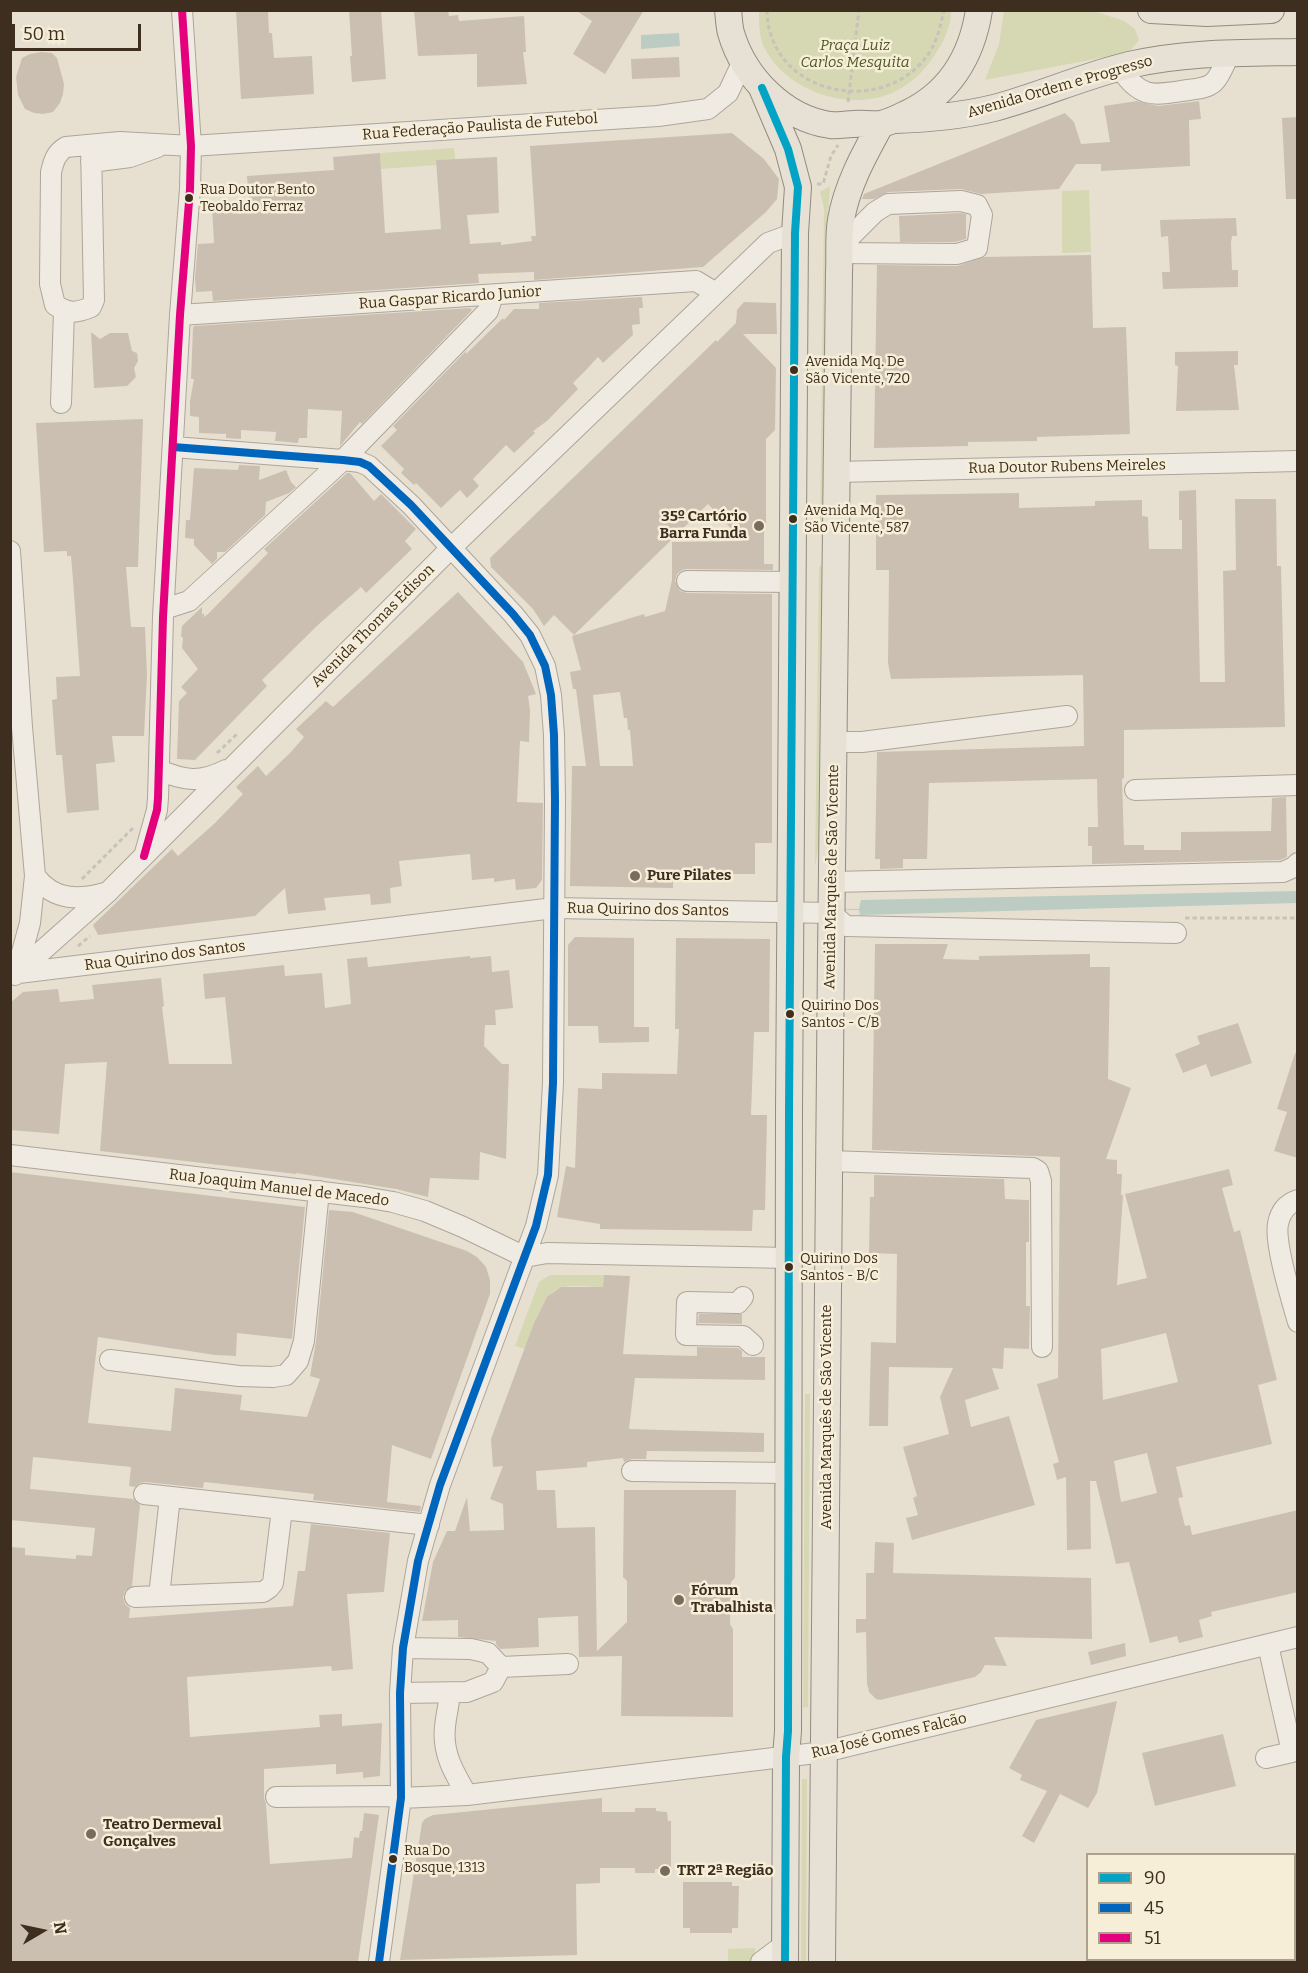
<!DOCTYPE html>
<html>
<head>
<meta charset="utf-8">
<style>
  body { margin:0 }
  #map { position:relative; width:1308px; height:1973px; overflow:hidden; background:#e7e0d1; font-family:Bitter,serif }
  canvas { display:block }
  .frame { position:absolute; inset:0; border:12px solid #3d2e20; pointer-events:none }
  .legend { position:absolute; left:1086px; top:1853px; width:210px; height:108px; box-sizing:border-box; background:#f7eed8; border:2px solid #ada18e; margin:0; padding:8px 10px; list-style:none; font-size:18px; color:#3d2e20 }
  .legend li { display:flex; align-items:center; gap:12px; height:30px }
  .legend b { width:30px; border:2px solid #ada18e }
  .north { position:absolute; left:12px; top:1901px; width:60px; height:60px; -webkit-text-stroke:4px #f7eed8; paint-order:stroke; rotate:81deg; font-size:16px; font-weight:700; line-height:24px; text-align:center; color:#3d2e20 }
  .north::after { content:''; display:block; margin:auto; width:21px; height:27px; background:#3d2e20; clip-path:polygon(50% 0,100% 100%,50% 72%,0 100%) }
  .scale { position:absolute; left:12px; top:24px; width:129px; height:27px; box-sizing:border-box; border:3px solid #3d2e20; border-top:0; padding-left:8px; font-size:18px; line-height:21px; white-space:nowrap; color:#3d2e20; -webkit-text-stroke:4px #f7eed8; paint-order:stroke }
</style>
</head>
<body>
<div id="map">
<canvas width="1308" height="1973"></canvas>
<div class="frame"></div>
<ul class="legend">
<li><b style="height:8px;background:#03a3c5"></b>90</li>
<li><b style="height:8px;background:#0065bd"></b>45</li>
<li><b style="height:8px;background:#e5007d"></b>51</li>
</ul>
<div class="north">N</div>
<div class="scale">50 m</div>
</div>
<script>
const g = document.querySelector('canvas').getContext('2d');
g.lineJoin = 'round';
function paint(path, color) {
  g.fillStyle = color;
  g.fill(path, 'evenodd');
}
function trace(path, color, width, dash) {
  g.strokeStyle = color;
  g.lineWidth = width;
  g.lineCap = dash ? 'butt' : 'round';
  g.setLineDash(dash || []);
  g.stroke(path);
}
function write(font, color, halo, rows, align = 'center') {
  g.font = font + ' Bitter,serif';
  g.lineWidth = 5;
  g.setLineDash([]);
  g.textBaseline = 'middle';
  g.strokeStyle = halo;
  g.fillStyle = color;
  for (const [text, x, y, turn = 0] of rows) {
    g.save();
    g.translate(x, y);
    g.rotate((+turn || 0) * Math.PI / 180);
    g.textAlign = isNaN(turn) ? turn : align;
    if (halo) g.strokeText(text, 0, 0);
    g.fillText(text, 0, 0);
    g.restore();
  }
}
paint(new Path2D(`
  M759,11L951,10V11C951,26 944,41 936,53C926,70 910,85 892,93C847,112 786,91 764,47C759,36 759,23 759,11Z
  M1004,11H1094L1124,21L1135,29L1139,40L1131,50L1121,54L985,80L999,44Z
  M454,148L455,159L439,160L436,165L381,169L380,153Z
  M830,186L828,218L825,345L824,526H820L824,208L820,192Z
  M1089,190L1091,252L1062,253V191Z
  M819,566H823L819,843L815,867Z
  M550,1275H604L603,1287C593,1287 569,1284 560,1288C541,1296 532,1331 525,1349L515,1346L539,1282Z
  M805,1394H810L808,1707L803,1708Z
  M802,1779H807L806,1962H801Z
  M755,1948V1962H728V1949Z`), '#d6d7b3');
paint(new Path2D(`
  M679,33L680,46L641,49V35Z
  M1297,891V903L860,915L859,910L559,907L167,953L11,962L167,952L559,905L859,909L861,900Z`), '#bcccc2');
paint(new Path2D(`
  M236,10H268L269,33H272L274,58L312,56L314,94L241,99Z
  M349,10H381L386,79L352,82L350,56H352Z
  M414,10H448L449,16L458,15L459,21L524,16L526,52H523L527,84L477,87V54L418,56Z
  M575,10H644L605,74L573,54L592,21Z
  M41,52L52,53L57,58L64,84L63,94L60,103L53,112L43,114L34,113L25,109L18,95L16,77L22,58L30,54Z
  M679,57L680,77L632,79L631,59Z
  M1137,101L1158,106L1199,101L1201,119L1189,120L1190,166L1101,171V164H1076L1059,189L981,194L961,189L888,192L874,199H862L864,194L1065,113L1074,122L1081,144L1110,142L1104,106Z
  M1298,117V199H1286L1282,118Z
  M732,133L764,159L779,179L777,199L766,212L703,267L534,280V272L478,274L479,283L213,301L212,291L196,292L195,277L198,244L214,243L212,207L249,205L247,176L334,170L333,157L380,153L385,233L441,229L436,160L497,157L499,213L467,215L470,244L501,242V245L532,241L531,236H536L530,146Z
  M960,213L966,214V239L955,242H900L899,216Z
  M1236,218L1237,236H1232L1231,243L1232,270H1238V287L1163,289L1162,272H1170L1168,236L1161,237L1160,220Z
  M1091,255L1093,328L1126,327L1130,434L1037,437V441L968,442V446L874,448L877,265L957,266L984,257Z
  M642,297L643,308H639L640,324L632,325L633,335L603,363L598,357L586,370L573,383L578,389L547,421L533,431L535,433L514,453L506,445L473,479L479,486L467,498L460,490L441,508L416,483L414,485L401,473L404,469L381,446L397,430L393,426L466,351V354L503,318L504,320L514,309H539V303Z
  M744,302L776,303L777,334H743L776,368L775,430L766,439V523H764V564H773V570L687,569L682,570L677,574L675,581L680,591L687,593L772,594V843H755V874H673V888L570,886L572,766H586L576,689H573L570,672L581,670L572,636L644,614L645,617L665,611L672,580V542L743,541L708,504L574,635L554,615L544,626L533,609L491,567L490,558L716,340L717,342L736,323L737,310ZM620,692L624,718H627L628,730H630L633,766H600L593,695Z
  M470,308L472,310L362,424L360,422L340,446L342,411L308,409L307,438H299L298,443L275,441L276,432L241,430V439L226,438V434L199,433V417L190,416V401L194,379H191L193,328L194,326Z
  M91,332L100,339L110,333H128L132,351L137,353L138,361L134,368L136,377L127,386L94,388Z
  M1238,351V365H1234L1239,410L1176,411L1178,366L1175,365V352Z
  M143,419L138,567H126L131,627H145L147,675L144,736H112L115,762L96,764L99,810L67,813L62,755H56L52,700L57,699L56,677L80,676L73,580L71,556H67V551L44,552L36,423Z
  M239,465L260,466L259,480L286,470L291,482L296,487L289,493L266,502L265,515L225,552H217V559L212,564L194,545V539L185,538L186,520H190L194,468L238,470Z
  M347,473H350L374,501L381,494L416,529L405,541L412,549L366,593L361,587L319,624L262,680L267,686L195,760L177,759L179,701L187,693L181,687L198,669L182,648L183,638L181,636L182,626L202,607V615L204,613V617L208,614L268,553L264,549Z
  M1196,490L1200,682H1225L1223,571L1236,570L1235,499H1276L1277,566H1281L1285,727L1124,730V778L1122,779L1124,845H1144V850H1181V832L1271,831L1272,798L1286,797L1287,857L1280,860L1092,864V846H1088V827H1098L1097,779L929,783L927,859H903V868L880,869V859H875L877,752L1084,746L1083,675L891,679L888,663L889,570H876V495L1019,493V508L1095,506V501L1142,500V516L1148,517L1149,549H1182V520H1179V491Z
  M458,592L523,662L536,694L528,696L530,710L529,742L520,741L517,802L543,803L542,880L536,888L516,890L515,879L494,882V878L472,880L470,854L399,861L402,886L390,888L391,903L371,905L370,894L324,898L326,910L288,914L285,888L255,916L98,935L93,925L172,849L178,856L215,823L243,794L236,787L258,766L266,776L290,753L304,737L296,729L326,701L333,707Z
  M575,937L634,938V1027H649V1042L599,1043L598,1026H568V945Z
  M676,938L770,939L769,1032H754L751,1115H767L765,1210H753L752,1231L600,1229V1224L557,1217L566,1166L575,1168L578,1088L602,1089V1073L677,1074L679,1029H675Z
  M875,944H948L943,959L979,960V956L1090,954V967H1110L1108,1079L1131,1088L1106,1159L1117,1160V1174H1122L1121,1195H1123L1117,1285L1147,1278L1125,1194L1229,1169L1233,1185L1222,1188L1234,1232L1240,1230L1277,1380L1258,1385L1272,1444L1176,1467L1183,1497L1178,1498L1185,1526L1190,1525L1192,1535L1298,1510V1592L1211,1612L1212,1616L1199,1620L1203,1637L1179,1643L1177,1636L1150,1643L1129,1562L1116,1564L1096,1481H1090L1091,1549L1067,1550L1066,1477L1057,1480L1053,1464L1059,1462L1037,1384L1058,1378L1060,1157L872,1150ZM1166,1333L1178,1382L1103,1400L1101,1349ZM1147,1453L1157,1493L1121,1502L1114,1461Z
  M470,956V958L491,956L492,972L509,970L513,1008L495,1010L496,1025H485L484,1046L502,1064H509L506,1159L480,1152L479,1180L430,1178L428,1197L396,1189L296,1173V1174L100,1151L107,1062L65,1064L59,1134L10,1130V1003L23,992L58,989L60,1002L94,999L92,985L161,978L164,1006L162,1007L169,1064H232L225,997L205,999L203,974L284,965L285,976L322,973L325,1008L351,1004L347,959L367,957L368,967Z
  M1238,1023L1252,1063L1211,1077L1206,1064L1183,1073L1175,1054L1200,1044L1197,1036Z
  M1295,1053L1298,1054V1158L1274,1151L1287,1112L1277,1109Z
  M10,1172L305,1207L292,1339L237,1333L236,1356L215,1355L98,1337L88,1423L171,1431L175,1388L242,1395L240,1410L307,1417L320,1379L310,1376L316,1342L329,1210L353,1212L467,1251L477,1257L486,1267L490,1280V1294L431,1459L392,1445L387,1502L421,1506L420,1512L313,1500L314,1494L204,1482L203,1488L145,1482L140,1483L135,1487L129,1486L131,1467L33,1457L30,1489L133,1499L140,1505L132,1586L125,1591L123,1597L125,1604L130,1608L129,1618L293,1606L298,1571H305L311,1524L390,1533L384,1592L347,1594L353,1669L332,1671L331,1666L187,1677L190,1737L320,1727L319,1715L342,1714V1726L382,1723L380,1776L363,1778V1772L336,1774V1764L264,1769V1798L266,1804L270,1864L352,1858L354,1837L359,1838L360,1831H362L364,1813L379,1815L358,1962H10V1547L25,1548V1555L76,1559V1555L92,1556L95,1528L10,1520Z
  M874,1175L1004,1179L1005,1199L1029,1200V1242H1026V1306H1030L1029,1349L1004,1348L1003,1369L992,1368L999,1389L965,1400L971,1427L1009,1416L1035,1505L912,1540L906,1518L918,1515L913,1498L917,1496L903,1447L949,1434L940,1397L953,1368L889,1367L888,1426H869L871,1342L896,1343L897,1254L869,1253L870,1197H874Z
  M604,1275L630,1276L623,1354L697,1356V1347L738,1348L742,1351V1357H765V1380L635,1378L629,1429L764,1433V1452L647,1451L646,1459H632L624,1462L623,1458L587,1462V1467L536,1471L537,1490H555L557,1528L595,1527L597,1651L627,1622V1581L623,1577L624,1490H736L735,1578L731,1582L730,1624L733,1629V1717L621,1716L622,1656L579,1657L578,1616L538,1618L539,1647L500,1649L496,1644V1641L458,1637V1620L422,1621L433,1562L447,1531H455L467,1497L470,1531L504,1530L503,1504L490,1499L503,1466L493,1467L491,1439L534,1323L547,1297L561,1287H603Z
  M699,1314H742V1324L698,1323Z
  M875,1542L894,1543L893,1573L1091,1578L1092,1639L994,1637L1007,1666L985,1665L981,1672L975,1677L880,1700L876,1699L869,1692L867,1683L866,1632L856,1633V1619H866V1573H874Z
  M1125,1643L1126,1656L1091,1665L1088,1652Z
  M1117,1701L1097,1793L1088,1808L1060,1794L1034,1843L1022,1836L1047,1791L1020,1780L1022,1775L1009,1768L1036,1720Z
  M1223,1734L1236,1786L1155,1806L1142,1753Z
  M602,1798V1812H635V1808H656V1811L667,1812L668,1821H671V1869H655V1873H635V1868H600V1883L576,1884L577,1955L400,1960L422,1823L425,1819L433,1815Z
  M683,1882H732V1886H739L738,1928H732V1933H690V1928H683Z`), '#cbbfb2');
const minor = new Path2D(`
  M1120,68C1141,100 1154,95 1188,90C1196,89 1208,88 1214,82C1221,75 1225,62 1230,53
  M91,145L94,300L91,307C77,313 69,314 55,305L50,284L51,172C54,160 56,153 66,147L120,142L191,146L658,116L708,109L728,93L743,61
  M91,162L130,157L158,147
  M840,253L957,254L977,248L982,215L977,205L961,201L888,204L875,212L840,247
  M180,315L696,281L716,293
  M61,403L64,311
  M173,447L343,460L360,462L369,466L411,505L513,614L530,635L545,666L551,695L554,735L555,800L553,1083L548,1175L536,1226L440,1485L418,1561L403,1648L400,1693L401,1798L379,1962
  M837,472L1298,461
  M10,551L22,727L35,876L30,923L16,974
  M687,581L793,582
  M164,609L189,601L343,460L488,311L493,295
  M833,742H862L1067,716
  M159,770C185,781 200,783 226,770
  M1135,790L1298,785
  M145,853L157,810L158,798L163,617L180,315L190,189L191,146L182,10
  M35,876C55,902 80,900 108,892
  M832,882L1283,872L1294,867L1298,863
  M10,974L554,908L831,913L846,926L1176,933
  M15,975L108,892L451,548L768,243L795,233
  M10,1155L364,1197L393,1202L425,1211L463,1227L525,1257L547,1253L788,1258
  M829,1161L1033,1168L1038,1171L1041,1181L1042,1347
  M1298,1200C1286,1204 1280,1212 1278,1224C1274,1243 1292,1301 1298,1322
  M743,1297L738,1303L687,1302L686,1335L743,1336L753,1345
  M110,1360L239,1376L273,1377L286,1375L298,1361L304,1341L319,1191
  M632,1471L787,1473
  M144,1494L429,1525
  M159,1596L170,1497
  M135,1597L263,1592L269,1588L273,1583L282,1509
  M403,1648L471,1649L488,1653L501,1667
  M501,1667L568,1664
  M400,1693L467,1692L493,1682L501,1667
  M450,1693C449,1705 446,1715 445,1727C442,1753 454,1773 467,1795
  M1266,1758L1292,1752L1268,1645
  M276,1797L387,1796L401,1798L467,1795L824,1752L1298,1637
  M761,1962L785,1944`);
const major = new Path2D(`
  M728,10C729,18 729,26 731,33C744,77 783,118 830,125C838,126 846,124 853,124C862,123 872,125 881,124C890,122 898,118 906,114C949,94 972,56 979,10
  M1151,10L1207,13L1271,10
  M762,88L788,149L798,187L795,233L789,1110L788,1731L786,1757L785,1962
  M894,120C928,119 961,116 994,108C1040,96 1083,76 1129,65C1185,52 1241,53 1298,52
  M822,1962L831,953L839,272C840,255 838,237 841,220C847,185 864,155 881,124`);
trace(minor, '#ada599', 22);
trace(major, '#928b80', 28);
trace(new Path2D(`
  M767,10C768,97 888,120 931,50C938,37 941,24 944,10
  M848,102L859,10
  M817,184H823L831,156L838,145
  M217,753L238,733
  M82,879L133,828
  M1185,918H1298
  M78,946L90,936`), '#c8c2b9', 3, [4.5, 3]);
trace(minor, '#efebe3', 20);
trace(major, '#e6e1d4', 26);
trace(new Path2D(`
  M762,88L788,149L798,187L795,233L789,1110L788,1731L786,1757L785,1962`), '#03a3c5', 8);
trace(new Path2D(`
  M173,447L343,460L360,462L369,466L411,505L513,614L530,635L545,666L551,695L554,735L555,800L553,1083L548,1175L536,1226L440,1485L418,1561L403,1648L400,1693L401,1798L379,1962`), '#0065bd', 8);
trace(new Path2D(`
  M144,856L157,810L158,798L163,617L180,315L190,189L191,146L182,10`), '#e5007d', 8);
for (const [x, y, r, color] of [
  [189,198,5,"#3d2e20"],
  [794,370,5,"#3d2e20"],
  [793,519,5,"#3d2e20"],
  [759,526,6,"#786c5e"],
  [635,876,6,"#786c5e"],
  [790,1014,5,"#3d2e20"],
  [789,1267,5,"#3d2e20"],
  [679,1600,6,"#786c5e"],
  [91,1834,6,"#786c5e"],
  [393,1859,5,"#3d2e20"],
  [665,1871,6,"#786c5e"]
]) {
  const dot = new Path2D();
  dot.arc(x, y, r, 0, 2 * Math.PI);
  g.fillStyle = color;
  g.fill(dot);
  trace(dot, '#f7eed8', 2);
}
write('14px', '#3d2e20', '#f7eed8', [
  ["Rua Doutor Bento",200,190],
  ["Teobaldo Ferraz",200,207],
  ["Avenida Mq. De",805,362],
  ["São Vicente, 720",805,379],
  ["Avenida Mq. De",804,511],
  ["São Vicente, 587",804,528],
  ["Quirino Dos",801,1006],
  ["Santos - C/B",801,1023],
  ["Quirino Dos",800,1259],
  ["Santos - B/C",800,1276],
  ["Rua Do",404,1851],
  ["Bosque, 1313",404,1868]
], 'left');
write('italic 15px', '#4d5a26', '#f7eed8', [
  ["Praça Luiz",855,46],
  ["Carlos Mesquita",855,63]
]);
write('15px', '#3d2e20', '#f7eed8', [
  ["Avenida Ordem e Progresso",1060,87,-16],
  ["Rua Federação Paulista de Futebol",480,127,-4],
  ["Rua Gaspar Ricardo Junior",450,298,-4],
  ["Rua Doutor Rubens Meireles",1067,467,-1],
  ["Avenida Thomas Edison",373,626,-45],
  ["Avenida Marquês de São Vicente",832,877,-89],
  ["Rua Quirino dos Santos",648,910,1],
  ["Rua Quirino dos Santos",165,956,-7],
  ["Rua Joaquim Manuel de Macedo",279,1188,7],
  ["Avenida Marquês de São Vicente",827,1417,-90],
  ["Rua José Gomes Falcão",889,1736,-13]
]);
write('bold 15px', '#3d2e20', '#f7eed8', [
  ["35º Cartório",747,517,"right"],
  ["Barra Funda",747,534,"right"],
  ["Pure Pilates",647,876],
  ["Fórum",691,1591],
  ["Trabalhista",691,1608],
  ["Teatro Dermeval",103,1825],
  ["Gonçalves",103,1842],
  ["TRT 2ª Região",677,1871]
], 'left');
</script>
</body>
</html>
